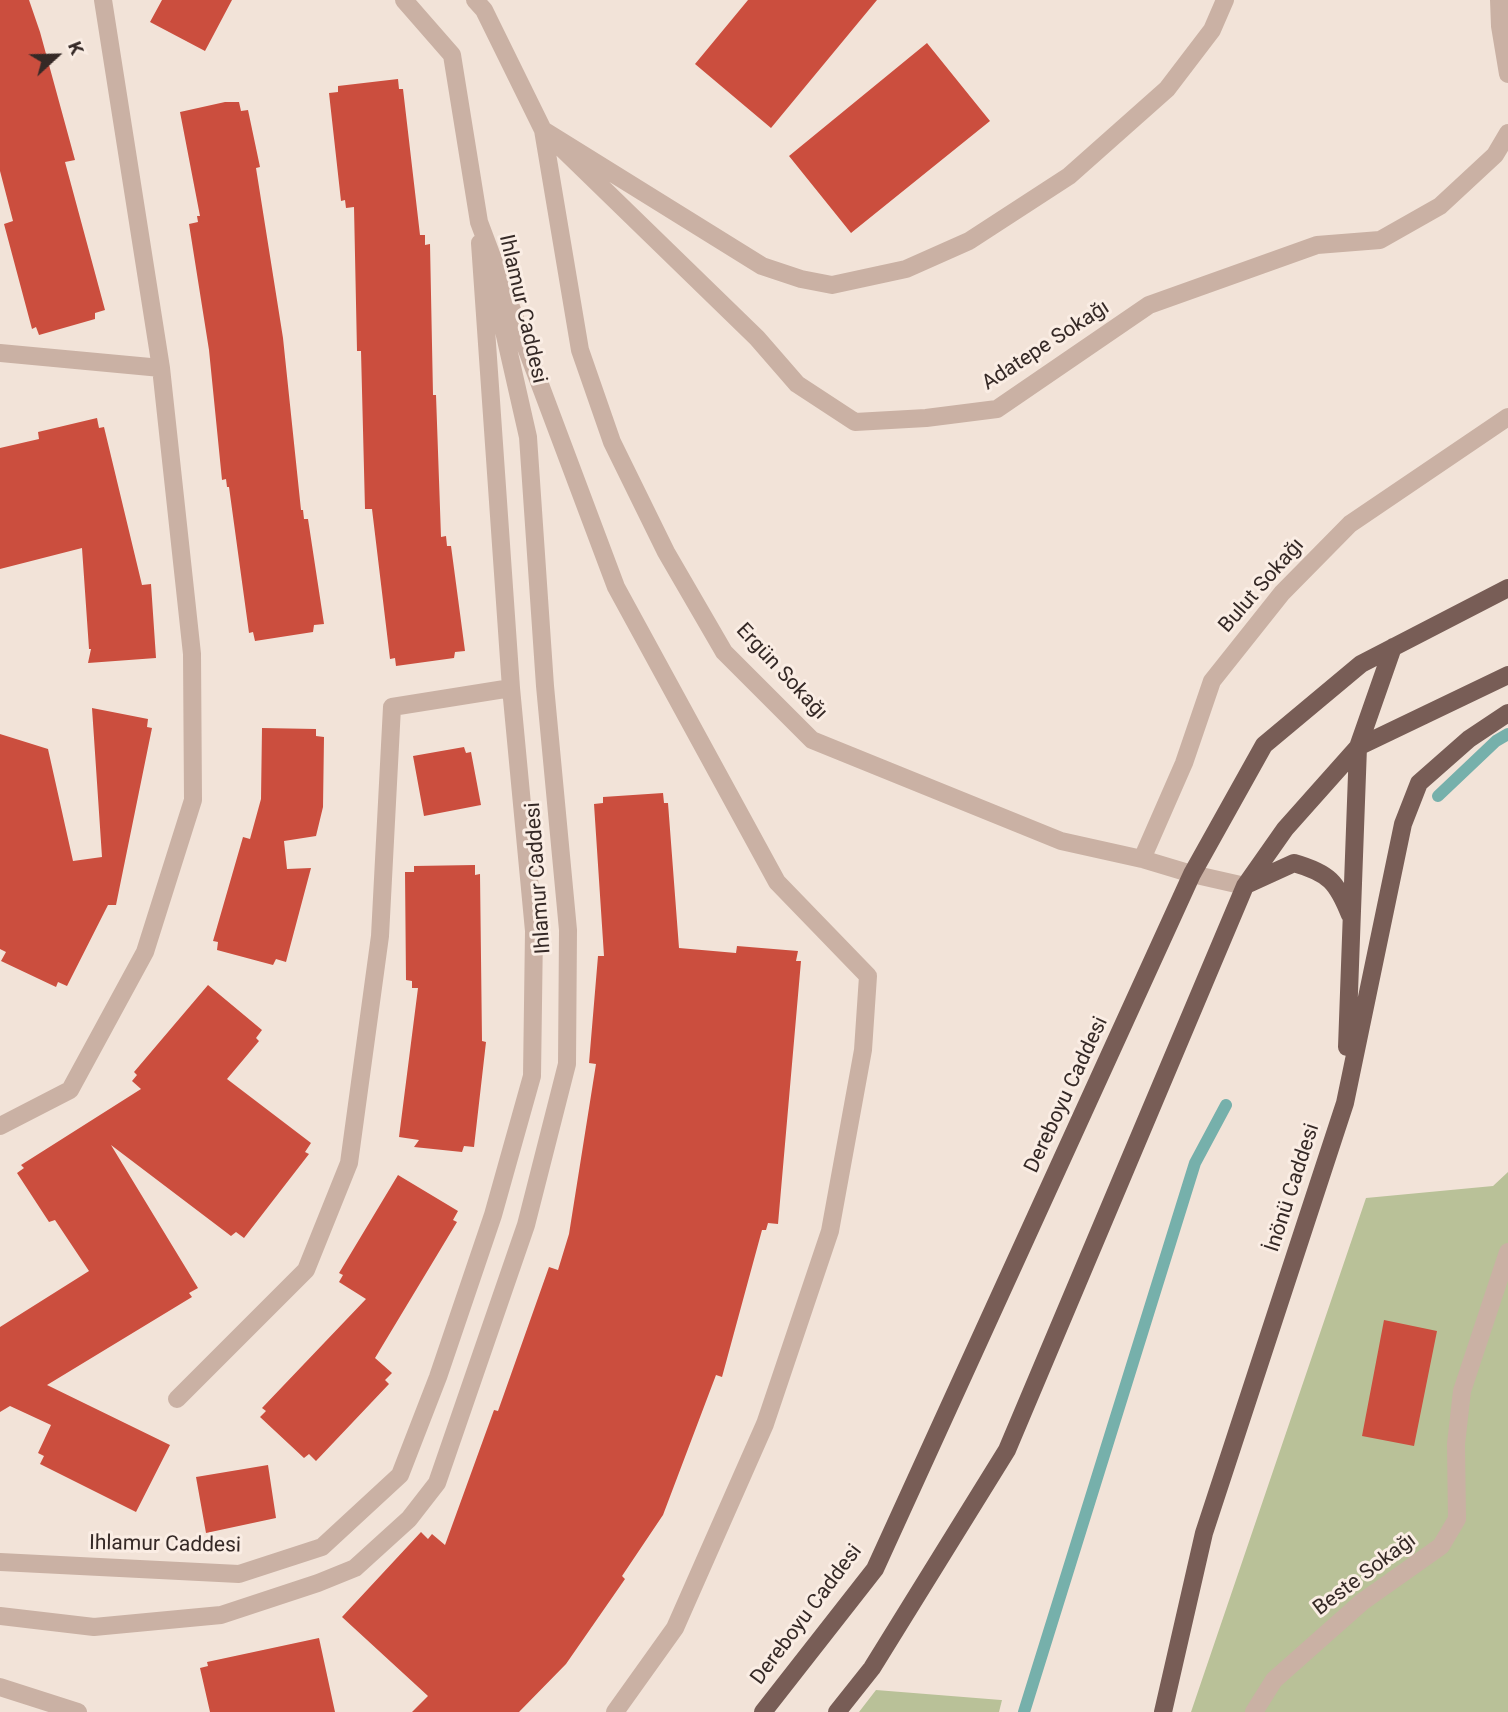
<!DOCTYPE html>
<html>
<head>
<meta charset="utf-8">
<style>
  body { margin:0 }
  #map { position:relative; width:1508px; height:1712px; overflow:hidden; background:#f2e3d8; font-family:Roboto,sans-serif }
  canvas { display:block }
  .north { position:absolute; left:21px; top:21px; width:70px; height:70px; -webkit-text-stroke:5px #faede4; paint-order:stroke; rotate:68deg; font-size:19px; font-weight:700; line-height:28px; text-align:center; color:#352926 }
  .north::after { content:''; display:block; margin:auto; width:24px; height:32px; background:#352926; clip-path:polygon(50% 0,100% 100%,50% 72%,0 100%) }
</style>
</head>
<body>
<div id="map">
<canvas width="1508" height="1712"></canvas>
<div class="north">K</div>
</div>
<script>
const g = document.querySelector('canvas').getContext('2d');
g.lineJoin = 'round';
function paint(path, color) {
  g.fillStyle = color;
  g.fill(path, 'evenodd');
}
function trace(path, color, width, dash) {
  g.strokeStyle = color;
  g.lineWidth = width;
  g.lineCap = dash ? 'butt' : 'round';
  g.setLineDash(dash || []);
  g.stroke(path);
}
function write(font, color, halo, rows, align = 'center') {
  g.font = font + ' Roboto,sans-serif';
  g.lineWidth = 6;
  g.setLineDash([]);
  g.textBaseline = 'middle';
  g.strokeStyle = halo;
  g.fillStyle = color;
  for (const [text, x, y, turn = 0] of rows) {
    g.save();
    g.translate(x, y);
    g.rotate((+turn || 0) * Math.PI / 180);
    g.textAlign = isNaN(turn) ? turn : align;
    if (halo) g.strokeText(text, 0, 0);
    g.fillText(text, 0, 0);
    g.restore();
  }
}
paint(new Path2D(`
  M1508,1172V1712H1191L1366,1198L1493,1186Z
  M876,1690L1001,1700H1002L999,1712H859Z`), '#b9c198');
trace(new Path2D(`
  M1438,796L1496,741L1508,734
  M1024,1712L1195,1163L1226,1105`), '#76b0ab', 12);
paint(new Path2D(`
  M0,0H29L40,32L75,160L65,162L105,310L95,313V319L39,335L36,327L32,329L4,224L13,221L0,171Z
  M162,0H232L205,51L150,22Z
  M748,0H877L771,128L695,64Z
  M927,43L990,121L851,233L789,156Z
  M398,79L399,89H403L420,235H425V245L430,244L433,395H436L441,537L446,536L447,546H451L465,651L455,652L454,658L396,666L395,658L390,659L372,509H365L361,351H357L354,207L346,208L345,200L341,201L329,93L338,92V86Z
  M225,102H239L241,111L248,110L260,167L256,168L283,338L301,510H303L304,519H308L324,624L314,625L313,632L255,641L253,632L249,633L229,487H227L226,479L222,480L209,350L189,224L198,222L197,216H200L180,112Z
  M97,418L99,428L104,427L142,585L151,584L156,658L88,663L91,649H89L82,548L0,569V448L39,439L38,432Z
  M92,708L148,719L147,727L152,728L116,905H108L67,986L58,982L56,987L1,961L6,952L0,949V734L48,749L73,861L102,857Z
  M262,728L316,729V736L324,737L323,807L316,836L284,841L287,869L311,868L286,962L276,959L273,965L217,950L218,942L213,941L243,837L250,839L261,799Z
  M464,747L466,753L471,752L481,805L424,816L413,756Z
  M663,793L664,803H668L679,948L736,953L737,946L798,951L796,961H801L778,1224L768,1223L766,1230H762L722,1377L716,1375L663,1515L622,1576L625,1579L566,1664L519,1712H412L428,1696L342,1617L421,1532L428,1539L432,1534L445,1545L494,1410L498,1411L549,1267L558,1270L569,1234L596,1064L589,1063L598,956H604L594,804L603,803V797Z
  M475,865V875L480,874L482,1041L486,1042L474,1147L464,1146L462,1152L414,1147L419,1140L399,1137L418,988H412V981L406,980L405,872H414V866Z
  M208,985L262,1030L256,1038L259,1041L227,1079L311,1143L305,1152L309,1154L244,1238L236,1232L231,1236L111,1145L198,1288L189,1293L192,1297L47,1385L170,1445L136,1512L40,1464L44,1456L38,1453L51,1425L10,1406L0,1412V1327L89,1271L55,1220L49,1222L17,1173L24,1168L21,1165L141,1089L132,1081L137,1075L134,1072Z
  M398,1175L458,1211L453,1220L457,1222L375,1358L392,1373L385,1380L389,1384L316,1461L309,1454L304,1458L260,1417L266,1411L262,1408L366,1299L339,1282L343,1275L339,1273Z
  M1384,1320L1437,1331L1414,1446L1362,1436Z
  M268,1465L276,1518L206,1533L196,1477Z
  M319,1638L335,1712H210L200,1668L208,1666L207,1662Z`), '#cb4e3e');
trace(new Path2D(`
  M404,0L452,55L479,222L616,587L777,882L868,976L863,1050L830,1231L765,1424L675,1628L615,1712
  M475,0L484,10L543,130L762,266L801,279L832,285L906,269L969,241L1069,176L1167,89L1212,30L1225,0
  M1499,0L1500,26L1508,74
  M543,130L757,338L797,384L855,422L926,418L997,409L1149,305L1317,245L1380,240L1440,206L1495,155L1508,133
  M543,130L580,350L612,442L666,552L724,652L812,740L1061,841L1142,859L1192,874L1245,886
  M0,353L161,368
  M1142,859L1184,763L1212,681L1282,593L1350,524L1508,417
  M0,1126L70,1090L145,952L193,800L192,654L161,368L103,0
  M177,1399L306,1270L349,1163L380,936L392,707L511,688
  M0,1562L239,1574L322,1547L400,1475L438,1377L493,1215L532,1076L534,931L511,688L480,243
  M0,1616L94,1627L221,1615L318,1583L355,1568L409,1519L437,1483L526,1225L567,1064L568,930L545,686L528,437L494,287
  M0,1687L78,1712
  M1254,1712L1274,1680L1362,1602L1441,1546L1457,1519L1456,1444L1462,1391L1508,1252`), '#cab1a4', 18);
trace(new Path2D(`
  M1248,884L1294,863C1329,873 1337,882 1350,915
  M1347,1047L1358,747L1393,647
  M763,1712L875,1569L1192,874L1264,745L1361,664L1508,588
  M837,1712L872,1668L1007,1450L1245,886L1285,829L1358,747L1508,675
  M1163,1712L1204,1533L1345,1103L1403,824L1419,783L1469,739L1508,713`), '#785d56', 18);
write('21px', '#352926', '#faede4', [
  ["Ihlamur Caddesi",522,309,77],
  ["Adatepe Sokağı",1046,346,-33],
  ["Bulut Sokağı",1262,586,-49],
  ["Ergün Sokağı",781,672,47],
  ["Ihlamur Caddesi",539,878,-94],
  ["Dereboyu Caddesi",1067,1095,-65],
  ["İnönü Caddesi",1293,1188,-72],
  ["Ihlamur Caddesi",165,1545,1],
  ["Beste Sokağı",1365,1575,-37],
  ["Dereboyu Caddesi",807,1615,-53]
]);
</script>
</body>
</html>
